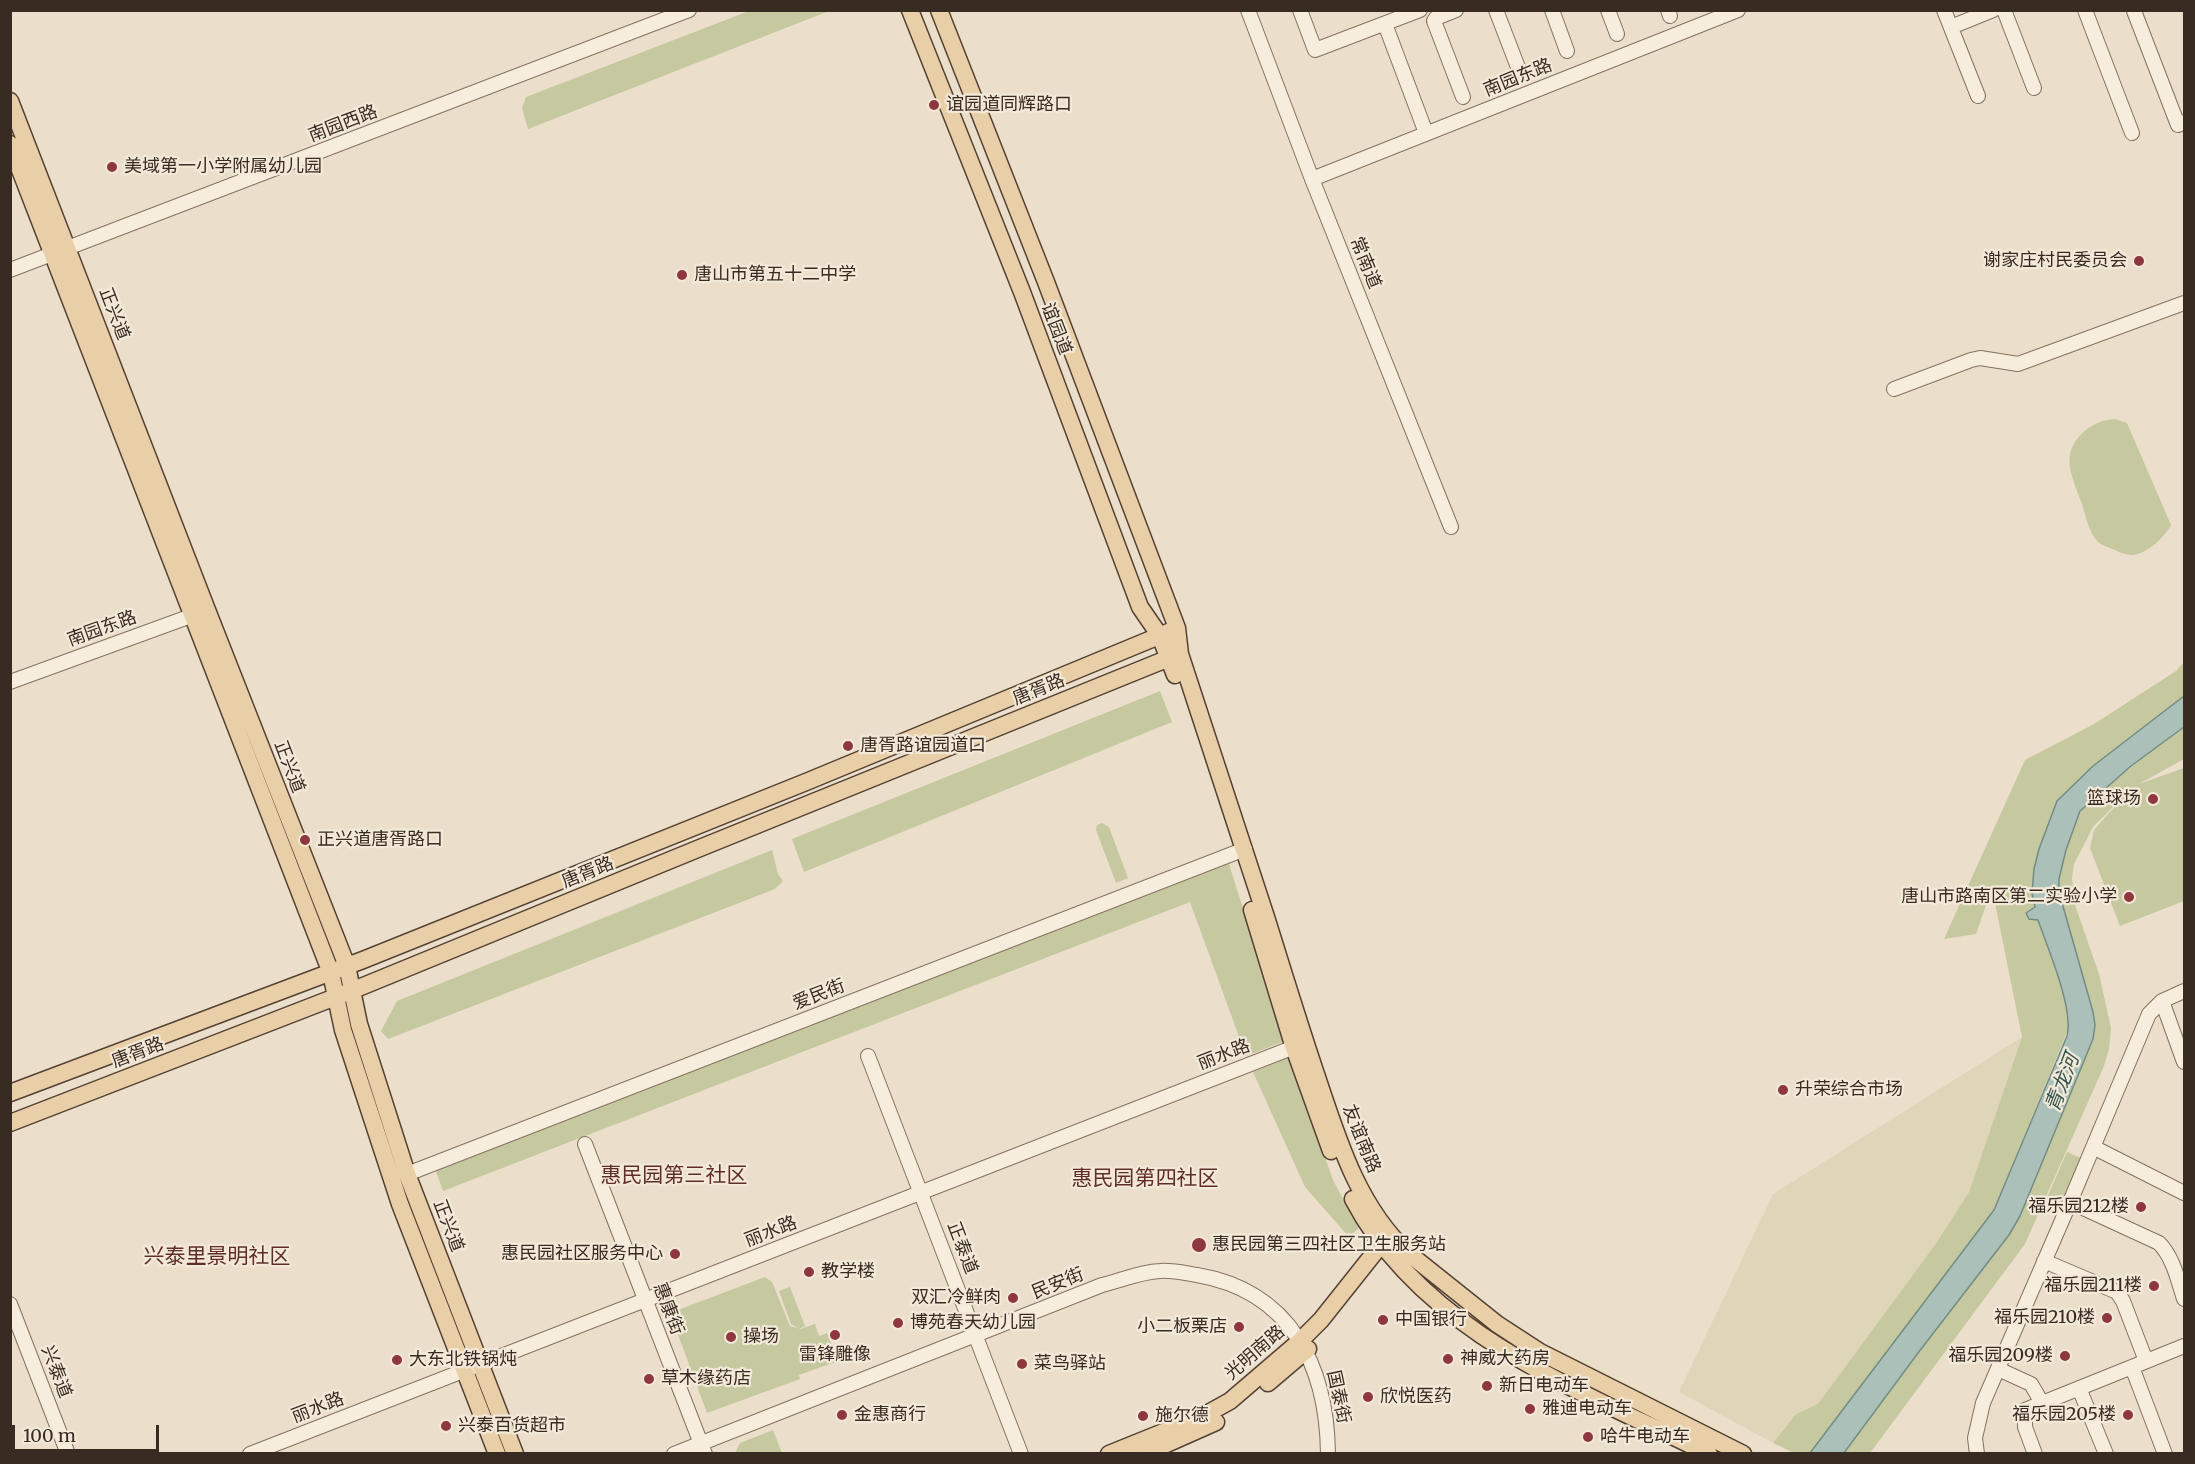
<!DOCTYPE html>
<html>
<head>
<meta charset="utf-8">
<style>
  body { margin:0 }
  #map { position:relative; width:2195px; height:1464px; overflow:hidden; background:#ebdfcb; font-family:Merriweather,serif }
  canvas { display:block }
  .frame { position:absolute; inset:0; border:12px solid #382b22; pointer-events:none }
  .scale { position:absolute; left:12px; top:1425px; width:147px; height:27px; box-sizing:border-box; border:3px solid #382b22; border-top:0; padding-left:8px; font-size:18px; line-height:21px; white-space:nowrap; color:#382b22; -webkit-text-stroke:4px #f3e9d9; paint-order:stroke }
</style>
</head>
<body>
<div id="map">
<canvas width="2195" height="1464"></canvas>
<div class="frame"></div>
<div class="scale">100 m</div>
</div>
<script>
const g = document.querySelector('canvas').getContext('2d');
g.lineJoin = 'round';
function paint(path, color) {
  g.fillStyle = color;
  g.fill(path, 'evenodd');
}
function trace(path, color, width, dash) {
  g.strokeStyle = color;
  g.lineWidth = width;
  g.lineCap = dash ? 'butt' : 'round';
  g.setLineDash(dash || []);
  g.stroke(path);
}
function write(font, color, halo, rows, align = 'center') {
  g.font = font + ' Merriweather,"Noto Sans SC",serif';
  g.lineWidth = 4.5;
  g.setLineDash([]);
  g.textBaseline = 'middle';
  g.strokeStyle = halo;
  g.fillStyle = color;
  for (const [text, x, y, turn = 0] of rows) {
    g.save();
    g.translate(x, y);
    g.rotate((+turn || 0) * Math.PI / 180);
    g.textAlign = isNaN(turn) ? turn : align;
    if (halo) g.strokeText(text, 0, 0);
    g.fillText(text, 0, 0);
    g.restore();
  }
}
paint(new Path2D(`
  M2022,1037L1969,1192L1937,1242L1818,1404L1796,1414L1773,1443L1679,1392L1773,1194Z`), '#dfd6b9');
paint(new Path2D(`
  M749,11H829L528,129L522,108L526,97Z
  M2115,419L2127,423L2171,525C2164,538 2147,554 2132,555C2125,555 2117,551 2110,548C2106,546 2101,545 2098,542C2089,533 2086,517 2082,504C2072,476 2058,453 2086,430C2095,423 2103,420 2115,419Z
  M2184,662V696L2093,766L2057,801L2039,849L2032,893L2035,907L2029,919L2038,920C2049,953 2067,993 2069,1027L1994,1210L1810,1453H1794L1773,1443L1796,1414L1818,1404L1937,1242L1969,1192L2022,1037L1992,888L1976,934L1944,939L2025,760L2094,724L2176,671Z
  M1160,691L1172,722L804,872L792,839Z
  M2184,727V759L2139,784L2184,768V901L2120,926L2090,848L2094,830L2124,796L2093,827L2074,864L2072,878L2075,905L2099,974L2111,1028L2109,1049L2104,1066L2025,1244L1870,1453L1844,1454L1918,1353L2009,1235L2093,1039L2095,1025L2059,892C2059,869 2067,831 2080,812C2086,802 2098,794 2107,786C2132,765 2158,746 2184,727Z
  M1102,823L1109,827L1128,878L1116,883L1096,830L1097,825Z
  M772,850L778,874L783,881L775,889L388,1039L381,1031L397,1001Z
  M1228,861L1285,1041L1246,1056L1190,902L443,1191L436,1171L455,1160Z
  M1290,1057L1333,1180L1342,1197L1361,1226L1349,1237L1305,1187L1253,1072Z
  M2067,1152L2083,1159L2062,1207L2046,1200Z
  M765,1277L772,1282L790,1326L800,1329L815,1324L819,1336L827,1333L838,1361L799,1375L800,1379L707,1413L670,1313Z
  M790,1287L805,1326L799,1329L791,1324L779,1291Z
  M773,1430L782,1453H735L740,1443Z`), '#c6c89f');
const water = new Path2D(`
  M2184,696V727L2131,766L2080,811L2066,850L2059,879V892L2093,1012L2095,1025L2093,1039L2020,1216L2009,1235L1918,1353L1844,1453H1810L1994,1210L2067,1036C2074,1009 2048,949 2038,920L2029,919L2026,913L2035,907L2032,893L2034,869L2039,849L2057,801L2093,766Z`);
paint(water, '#aac0b8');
trace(water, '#728d84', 1.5);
const minor = new Path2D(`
  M1248,10L1312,179L1451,527
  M1300,10L1315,50L1420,10
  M1456,10L1436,18L1434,21L1463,97
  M1496,10L1519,70
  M1552,10L1567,51
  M1608,10L1617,34
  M1668,10L1670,16
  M1944,10L1978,96
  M2004,10L2034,88
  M2085,10L2132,133
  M2136,10L2134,11L2178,125L2184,122
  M1385,24L1426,133
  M1951,27L1993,10
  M1312,179L1738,10
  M10,270L689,10
  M1894,389L1971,360L1980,358L2018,364L2184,303
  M10,682L202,612
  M2162,1001L2184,1062
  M868,1056L1021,1454
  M585,1144L705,1454
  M2093,1147L2184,1193
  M407,1174L1245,849
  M2070,1202L2159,1243C2173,1257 2178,1280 2184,1299
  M2044,1261L2117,1292L2123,1301L2146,1361
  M10,1304L68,1454
  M2132,1367L2165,1454
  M1998,1369L2031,1384L2042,1403
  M2079,1388L2106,1454
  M250,1454L1302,1044
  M674,1454L1102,1285C1122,1280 1140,1272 1160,1271C1172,1270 1185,1273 1197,1275C1291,1291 1327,1366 1328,1454
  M1977,1454L1975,1438L1983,1403L2070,1202L2149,1014L2162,1001L2184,991
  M2035,1454L2025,1427V1410L2184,1346`);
const major = new Path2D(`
  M910,10L1022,292L1140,607L1160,636L1175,675
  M939,10L1046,282L1177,628L1180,654C1208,742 1238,829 1266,917C1283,971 1299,1024 1317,1077C1338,1140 1358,1207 1408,1253L1497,1324L1540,1352L1743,1454
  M10,101L207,610L347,966L359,1024L407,1174L515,1454
  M10,144L331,973L343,1030L400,1204L497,1454
  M1252,910L1294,1048L1331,1151
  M10,1093L363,960L806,782L1171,631
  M10,1123L351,991L695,850L1179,654
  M1353,1199C1423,1333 1580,1390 1709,1454
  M1268,1383L1308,1349
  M1109,1454L1203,1416L1230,1401L1300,1341L1321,1320L1387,1237
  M1144,1454L1216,1422`);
trace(minor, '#867160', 16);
trace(major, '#544134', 19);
trace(minor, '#f6eddd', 14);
trace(major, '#e9cfa7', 16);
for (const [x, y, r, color] of [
  [934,105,6,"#8e373e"],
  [112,167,6,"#8e373e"],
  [2139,261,6,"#8e373e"],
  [682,275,6,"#8e373e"],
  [848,746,6,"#8e373e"],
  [2153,799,6,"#8e373e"],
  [305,840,6,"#8e373e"],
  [2129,897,6,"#8e373e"],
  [1783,1090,6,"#8e373e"],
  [2141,1207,6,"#8e373e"],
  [1199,1245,8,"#8e373e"],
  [675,1254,6,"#8e373e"],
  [809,1272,6,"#8e373e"],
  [2154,1286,6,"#8e373e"],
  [1013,1298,6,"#8e373e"],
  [2107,1318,6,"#8e373e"],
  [1383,1320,6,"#8e373e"],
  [898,1323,6,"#8e373e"],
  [1239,1327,6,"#8e373e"],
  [835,1335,6,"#8e373e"],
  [731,1337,6,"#8e373e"],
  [2065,1356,6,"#8e373e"],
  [1448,1359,6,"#8e373e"],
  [397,1360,6,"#8e373e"],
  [1022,1364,6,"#8e373e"],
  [649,1379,6,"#8e373e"],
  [1487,1386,6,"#8e373e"],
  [1368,1397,6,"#8e373e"],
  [1530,1409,6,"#8e373e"],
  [842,1415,6,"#8e373e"],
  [2128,1415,6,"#8e373e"],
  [1143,1416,6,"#8e373e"],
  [446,1426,6,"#8e373e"],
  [1588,1437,6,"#8e373e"]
]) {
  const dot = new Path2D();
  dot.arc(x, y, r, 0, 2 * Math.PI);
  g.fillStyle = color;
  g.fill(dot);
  trace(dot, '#f3e9d9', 2);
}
write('18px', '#382b22', '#f3e9d9', [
  ["南园东路",1518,78,-22],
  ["南园西路",343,124,-21],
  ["常南道",1365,263,68],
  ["正兴道",114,314,69],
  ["谊园道",1056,329,69],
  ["南园东路",102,629,-20],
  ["唐胥路",1039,690,-22],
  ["正兴道",289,767,69],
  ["唐胥路",588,873,-22],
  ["爱民街",819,995,-21],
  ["唐胥路",138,1053,-21],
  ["丽水路",1224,1055,-21],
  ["友谊南路",1361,1139,68],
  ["正兴道",448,1226,69],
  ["丽水路",771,1232,-21],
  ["正泰道",962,1248,69],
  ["民安街",1058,1284,-22],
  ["惠康街",668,1309,69],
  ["光明南路",1255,1353,-41],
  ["兴泰道",56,1372,69],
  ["国泰街",1338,1397,78],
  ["丽水路",318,1408,-21]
]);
write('18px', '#382b22', '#f3e9d9', [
  ["谊园道同辉路口",946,105],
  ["美域第一小学附属幼儿园",124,167],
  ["谢家庄村民委员会",2127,261,"right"],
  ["唐山市第五十二中学",694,275],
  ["唐胥路谊园道口",860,746],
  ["篮球场",2141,799,"right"],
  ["正兴道唐胥路口",317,840],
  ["唐山市路南区第二实验小学",2117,897,"right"],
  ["升荣综合市场",1795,1090],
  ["福乐园212楼",2129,1207,"right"],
  ["惠民园第三四社区卫生服务站",1212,1245],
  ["惠民园社区服务中心",663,1254,"right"],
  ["教学楼",821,1272],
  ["福乐园211楼",2142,1286,"right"],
  ["双汇冷鲜肉",1001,1298,"right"],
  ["福乐园210楼",2095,1318,"right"],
  ["中国银行",1395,1320],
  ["博苑春天幼儿园",910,1323],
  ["小二板栗店",1227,1327,"right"],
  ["操场",743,1337],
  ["雷锋雕像",835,1355,"center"],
  ["福乐园209楼",2053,1356,"right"],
  ["神威大药房",1460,1359],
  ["大东北铁锅炖",409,1360],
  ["菜鸟驿站",1034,1364],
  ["草木缘药店",661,1379],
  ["新日电动车",1499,1386],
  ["欣悦医药",1380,1397],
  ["雅迪电动车",1542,1409],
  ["金惠商行",854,1415],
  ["福乐园205楼",2116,1415,"right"],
  ["施尔德",1155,1416],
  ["兴泰百货超市",458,1426],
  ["哈牛电动车",1600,1437]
], 'left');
write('italic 20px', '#335651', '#f3e9d9', [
  ["青龙河",2063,1083,-69]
]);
write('21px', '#602e26', '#f3e9d9', [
  ["惠民园第三社区",674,1176],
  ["惠民园第四社区",1145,1179],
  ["兴泰里景明社区",217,1257]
]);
</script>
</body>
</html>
